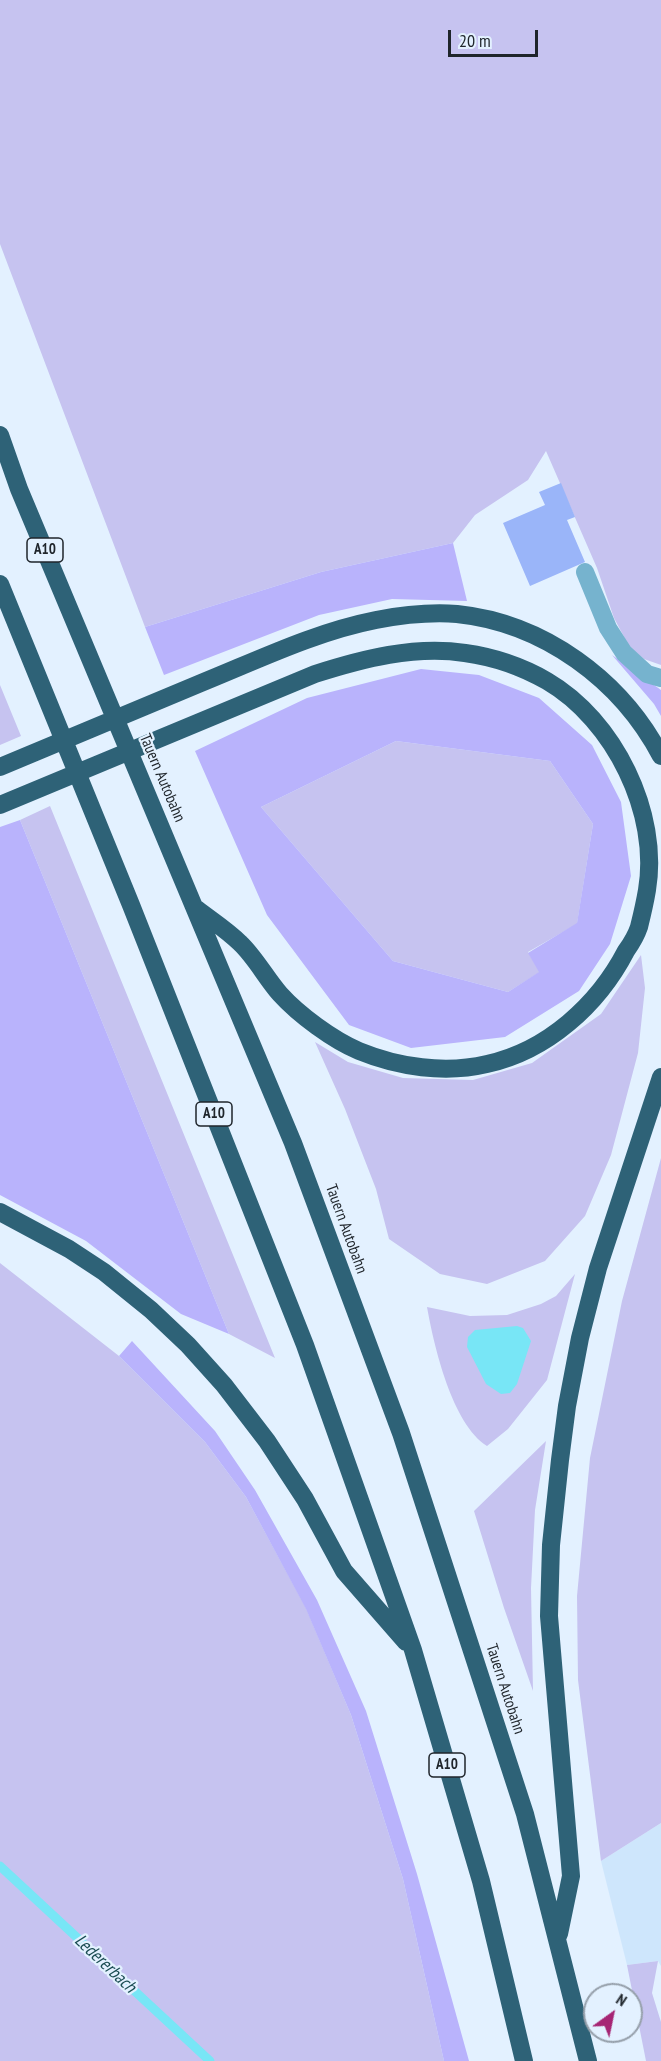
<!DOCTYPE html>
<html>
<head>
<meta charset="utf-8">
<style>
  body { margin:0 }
  #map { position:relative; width:661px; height:2061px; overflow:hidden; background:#e3f1ff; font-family:"PT Sans Narrow",sans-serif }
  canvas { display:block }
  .north { position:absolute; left:583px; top:1983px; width:60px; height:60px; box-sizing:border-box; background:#e3f1ff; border:2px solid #959faa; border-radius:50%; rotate:33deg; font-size:16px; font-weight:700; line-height:24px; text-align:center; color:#1f252b }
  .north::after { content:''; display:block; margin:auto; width:21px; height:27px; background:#a62574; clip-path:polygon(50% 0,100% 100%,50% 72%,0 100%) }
  .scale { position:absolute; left:448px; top:30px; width:90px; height:27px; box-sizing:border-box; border:3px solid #1f252b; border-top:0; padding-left:8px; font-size:18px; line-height:21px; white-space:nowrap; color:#1f252b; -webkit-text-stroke:4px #e3f1ff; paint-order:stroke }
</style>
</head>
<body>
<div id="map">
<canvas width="661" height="2061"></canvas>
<div class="north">N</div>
<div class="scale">20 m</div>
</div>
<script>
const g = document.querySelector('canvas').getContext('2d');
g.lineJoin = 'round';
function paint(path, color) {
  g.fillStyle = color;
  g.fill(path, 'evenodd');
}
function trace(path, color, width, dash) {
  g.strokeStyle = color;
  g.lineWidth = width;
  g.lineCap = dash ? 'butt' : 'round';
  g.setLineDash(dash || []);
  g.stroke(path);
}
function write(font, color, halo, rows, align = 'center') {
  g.font = font + ' "PT Sans Narrow",sans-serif';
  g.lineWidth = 4.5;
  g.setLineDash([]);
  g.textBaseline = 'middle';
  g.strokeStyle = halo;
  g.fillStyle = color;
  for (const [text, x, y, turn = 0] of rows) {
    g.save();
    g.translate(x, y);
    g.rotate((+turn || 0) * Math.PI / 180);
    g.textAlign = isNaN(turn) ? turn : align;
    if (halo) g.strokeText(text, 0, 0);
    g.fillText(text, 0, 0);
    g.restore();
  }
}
paint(new Path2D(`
  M661,1823V1966L658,1961L627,1965L601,1861Z`), '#cee6fc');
paint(new Path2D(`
  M0,0H661V665L644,659L630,648L614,618L597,568L546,451L528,480L475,515L453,543L321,572L145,627L0,244Z
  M0,685L21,736L0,745Z
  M396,741L550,761L593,824L577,924L528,952L540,972L508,992L393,961L261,807Z
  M50,806L275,1358L229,1334L20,820Z
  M641,955L645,988L638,1053L611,1155L585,1216L545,1261L487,1284L440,1274L389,1239L376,1189L345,1109L315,1042L348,1062L403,1078L473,1080L532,1063L601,1014Z
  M661,1158V1823L601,1861L578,1680L577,1596L590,1458L622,1301Z
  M0,1263L119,1356L205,1442L246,1497L306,1608L351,1715L403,1879L444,2061H0Z
  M575,1274L547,1380L508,1429L487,1446C452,1424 434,1346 427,1307L470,1316L507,1315L541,1304L556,1296Z
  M546,1441L535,1510L531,1588L533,1691L504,1608L474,1511Z
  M658,1961L652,1993L661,2022V2061H646L627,1965Z`), '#c6c3f0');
paint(new Path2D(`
  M453,543L467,601L392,599L319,615L164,675L145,627L321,572Z
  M612,655L661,690V716L654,704Z
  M421,669L479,675L539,698L592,745L621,802L631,876L610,944L579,991L505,1037L411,1048L349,1025L267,915L195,751L307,698ZM396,741L550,761L593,824L577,923L528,953L539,972L508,992L393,961L261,807Z
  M20,820L229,1334L181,1314L86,1241L0,1195V827Z
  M132,1341L215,1431L255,1490L317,1600L366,1711L417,1874L469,2061H444L403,1879L351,1715L306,1609L246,1497L205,1442L119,1356Z`), '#b9b3fc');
paint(new Path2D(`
  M517,1326L523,1328L531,1341L517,1384L510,1393L501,1394L486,1384L467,1347L468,1337L475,1330Z`), '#78e6f6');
trace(new Path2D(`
  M0,1866L210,2061`), '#78e6f6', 9);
paint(new Path2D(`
  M561,483L575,517L567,520L585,562L530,586L503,523L545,505L539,492Z`), '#9ab5f9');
trace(new Path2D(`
  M585,572L608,628L624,653L647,674L661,678`), '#76b3ce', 18);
trace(new Path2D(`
  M0,435L19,489L293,1143L401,1433L525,1814L588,2061
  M0,584L131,905L305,1345L413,1650L481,1881L524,2061
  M0,767C67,739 134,711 201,683C258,660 315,632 376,620C402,615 430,612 457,614C544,623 621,680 661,756
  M0,805L315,674C362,659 415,645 465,653C494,657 521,666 547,681C614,720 660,813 647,890C645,902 642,915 639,927C636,936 631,944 626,951C598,1005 547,1051 487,1064C445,1074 398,1067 359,1051C333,1040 299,1015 280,994C266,978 255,957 240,943C227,930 211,920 197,909
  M0,1212L69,1249L104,1272L151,1310L188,1345L224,1385L267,1441L305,1499L344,1571L406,1642
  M559,1934L571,1876L549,1616L551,1545L560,1460L567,1406L580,1338L598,1268L661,1077`), '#2e6277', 18);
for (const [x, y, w] of [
  [45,550,36],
  [214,1114,36],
  [447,1765,36]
]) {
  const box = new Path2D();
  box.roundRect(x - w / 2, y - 12, w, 24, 4.5);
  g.fillStyle = '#e3f1ff';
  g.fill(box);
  trace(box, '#1f252b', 1.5);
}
write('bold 15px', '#1f252b', null, [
  ["A10",45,550],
  ["A10",214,1114],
  ["A10",447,1765]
]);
write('16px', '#1f252b', '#e3f1ff', [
  ["Tauern Autobahn",162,778,67],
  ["Tauern Autobahn",346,1229,70],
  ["Tauern Autobahn",505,1689,72]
]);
write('italic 18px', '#1a4c52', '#e3f1ff', [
  ["Ledererbach",105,1964,43]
]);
</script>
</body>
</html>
